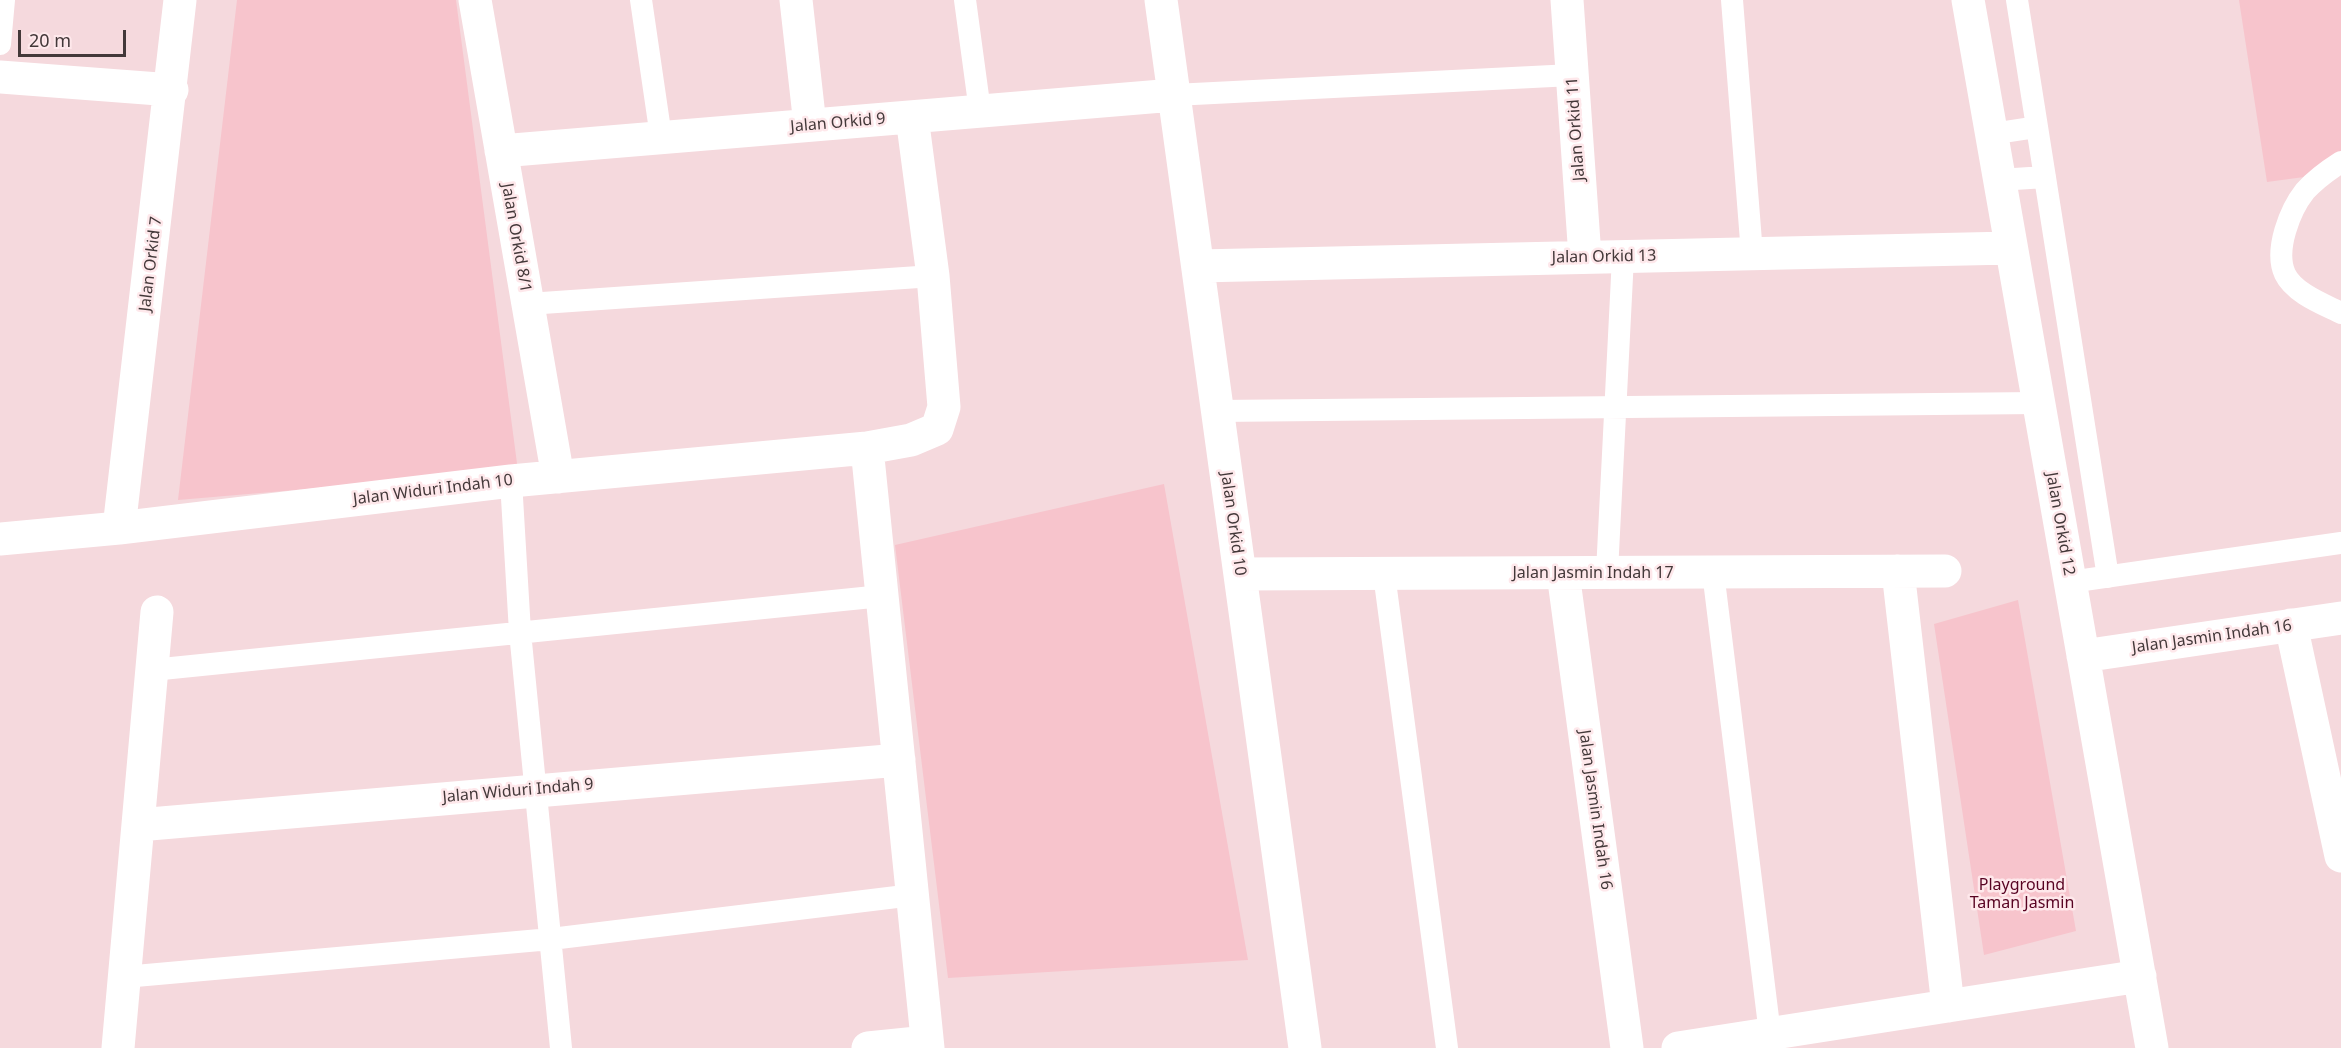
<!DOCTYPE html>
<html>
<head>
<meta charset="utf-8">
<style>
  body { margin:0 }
  #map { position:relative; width:2341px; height:1048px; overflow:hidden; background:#f5d9dd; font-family:"Noto Sans",sans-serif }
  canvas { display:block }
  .scale { position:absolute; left:18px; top:30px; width:108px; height:27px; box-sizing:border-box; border:3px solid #433839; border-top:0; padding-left:8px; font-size:18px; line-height:21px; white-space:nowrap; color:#433839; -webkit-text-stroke:4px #fee8eb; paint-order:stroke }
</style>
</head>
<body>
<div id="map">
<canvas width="2341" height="1048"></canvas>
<div class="scale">20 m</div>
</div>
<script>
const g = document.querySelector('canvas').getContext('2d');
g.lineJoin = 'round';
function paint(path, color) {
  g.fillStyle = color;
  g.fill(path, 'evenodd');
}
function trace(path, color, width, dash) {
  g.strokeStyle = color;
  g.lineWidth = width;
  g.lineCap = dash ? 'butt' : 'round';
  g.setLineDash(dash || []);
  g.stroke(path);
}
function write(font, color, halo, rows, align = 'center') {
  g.font = font + ' "Noto Sans",sans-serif';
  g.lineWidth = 5;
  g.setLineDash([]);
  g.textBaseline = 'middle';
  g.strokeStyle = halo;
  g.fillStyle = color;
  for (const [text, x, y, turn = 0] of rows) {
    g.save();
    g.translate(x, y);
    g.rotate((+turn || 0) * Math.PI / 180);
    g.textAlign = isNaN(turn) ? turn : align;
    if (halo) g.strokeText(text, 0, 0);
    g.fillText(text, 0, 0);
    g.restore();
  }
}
paint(new Path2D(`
  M237,0H456L518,471L178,500Z
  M2239,0H2341V172L2267,182Z
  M1164,484L1248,960L948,978L895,545Z
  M2018,600L2076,931L1984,955L1934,624Z`), '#f7c4cc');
trace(new Path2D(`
  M641,0L661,137
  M965,0L980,111
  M1732,0L1752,254
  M2017,0L2108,577
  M0,44L4,0
  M1174,95L1572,75
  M1991,134L2037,127
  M2341,162C2330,169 2314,181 2305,191C2290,210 2274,250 2285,274C2294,293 2323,304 2341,313
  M1999,180L2045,177
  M528,304L933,276
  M1217,411L2038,403
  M511,481L520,632L561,1048
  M1607,572L1623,257
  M1713,572L1770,1034
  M1384,574L1447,1048
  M2070,582L2341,543
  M152,670L882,596
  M124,977L551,939L913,895`), '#fff', 22);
trace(new Path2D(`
  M475,0L558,477
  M796,0L810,125
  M1161,0L1305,1048
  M1567,0L1585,257
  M1968,0L2152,1048
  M0,77L172,90
  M501,151L1174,95
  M1198,266L2011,248
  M867,448L928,1048
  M119,528L180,0
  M0,539L119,528L511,481L867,448L911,440L937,429L944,407L933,276L912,117
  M1898,571L1948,1006
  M1563,573L1627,1048
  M1240,574L1945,571
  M2291,625L2341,856
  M2083,656L2341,618
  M138,825L899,760
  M118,1048L157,612
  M868,1048L927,1042
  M1678,1048L2140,976`), '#fff', 33);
write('16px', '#433839', '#fee8eb', [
  ["Jalan Orkid 9",838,123,-5],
  ["Jalan Orkid 11",1576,129,-94],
  ["Jalan Orkid 8/1",516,238,80],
  ["Jalan Orkid 13",1604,257,-1],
  ["Jalan Orkid 7",151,264,-83],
  ["Jalan Widuri Indah 10",433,490,-7],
  ["Jalan Orkid 10",1233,524,82],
  ["Jalan Orkid 12",2060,524,80],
  ["Jalan Jasmin Indah 17",1593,573],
  ["Jalan Jasmin Indah 16",2212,637,-8],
  ["Jalan Widuri Indah 9",518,791,-5],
  ["Jalan Jasmin Indah 16",1595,810,82]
]);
write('16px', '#580322', '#fee8eb', [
  ["Playground",2022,885],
  ["Taman Jasmin",2022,903]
]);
</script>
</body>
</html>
